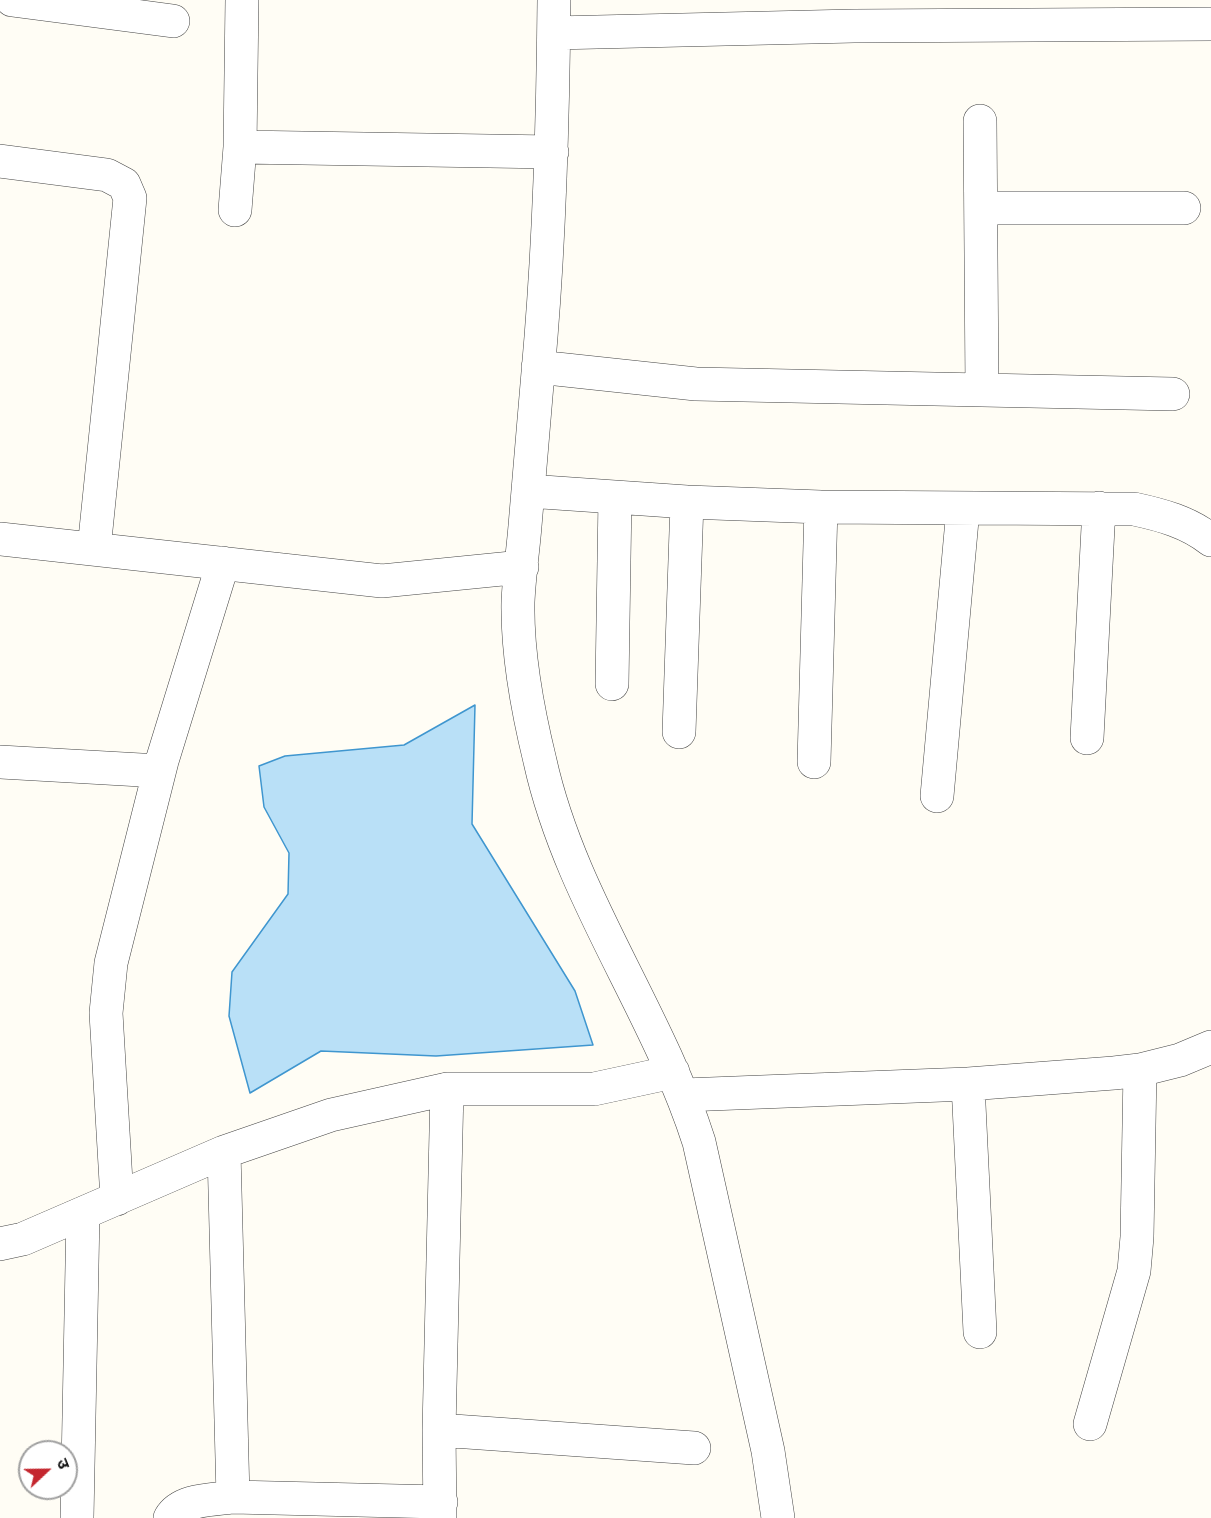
<!DOCTYPE html>
<html>
<head>
<meta charset="utf-8">
<style>
  body { margin:0 }
  #map { position:relative; width:1211px; height:1518px; overflow:hidden; background:#fffdf5; font-family:"Times New Roman","Noto Sans Devanagari",serif }
  canvas { display:block }
  .north { position:absolute; left:18px; top:1440px; width:60px; height:60px; box-sizing:border-box; background:#fff; border:2px solid #a0a0a0; border-radius:50%; rotate:68deg; font-size:16px; font-weight:700; line-height:24px; text-align:center; color:#111 }
  .north::after { content:''; display:block; margin:auto; width:21px; height:27px; background:#c4262e; clip-path:polygon(50% 0,100% 100%,50% 72%,0 100%) }
</style>
</head>
<body>
<div id="map">
<canvas width="1211" height="1518"></canvas>
<div class="north">उ</div>
</div>
<script>
const g = document.querySelector('canvas').getContext('2d');
g.lineJoin = 'round';
function paint(path, color) {
  g.fillStyle = color;
  g.fill(path, 'evenodd');
}
function trace(path, color, width, dash) {
  g.strokeStyle = color;
  g.lineWidth = width;
  g.lineCap = dash ? 'butt' : 'round';
  g.setLineDash(dash || []);
  g.stroke(path);
}
const water = new Path2D(`
  M475,705L472,824L575,991L593,1045L436,1056L321,1051L250,1093L229,1016L232,972L288,894L289,853L264,807L259,766L285,756L404,745Z`);
paint(water, '#b9e0f7');
trace(water, '#3f96cf', 1.5);
const minor = new Path2D(`
  M12,0L173,21
  M554,0C553,113 550,225 541,337C536,400 530,463 525,526C523,551 519,577 518,602C517,653 528,712 540,761C570,897 657,1010 699,1142L768,1451L778,1518
  M554,33L854,26L1211,24
  M980,121L982,389
  M240,147L552,152
  M0,161L107,175L124,184L130,198L94,549
  M981,208H1184
  M235,210L240,147L242,0
  M538,367L696,384L1173,394
  M528,491L687,502L821,507L1134,509C1162,515 1188,522 1211,540
  M0,539L382,581L522,567
  M612,684L615,498
  M679,732L687,502
  M1087,738L1099,508
  M0,762L159,771
  M814,762L821,507
  M937,796L963,509
  M968,1084L980,1332
  M684,1095L968,1084L1114,1073L1140,1070L1180,1060L1211,1047
  M224,1152L233,1497L441,1502
  M117,1199L106,1013L111,963L162,761L223,563
  M0,1244L23,1239L224,1152L331,1115L447,1089H594L673,1072
  M1090,1424L1134,1271L1137,1237L1140,1070
  M439,1430L694,1448
  M77,1518L83,1214
  M170,1518C181,1499 212,1500 233,1497
  M440,1518L439,1430L447,1089`);
trace(minor, '#444', 34);
trace(minor, '#fff', 33);
</script>
</body>
</html>
